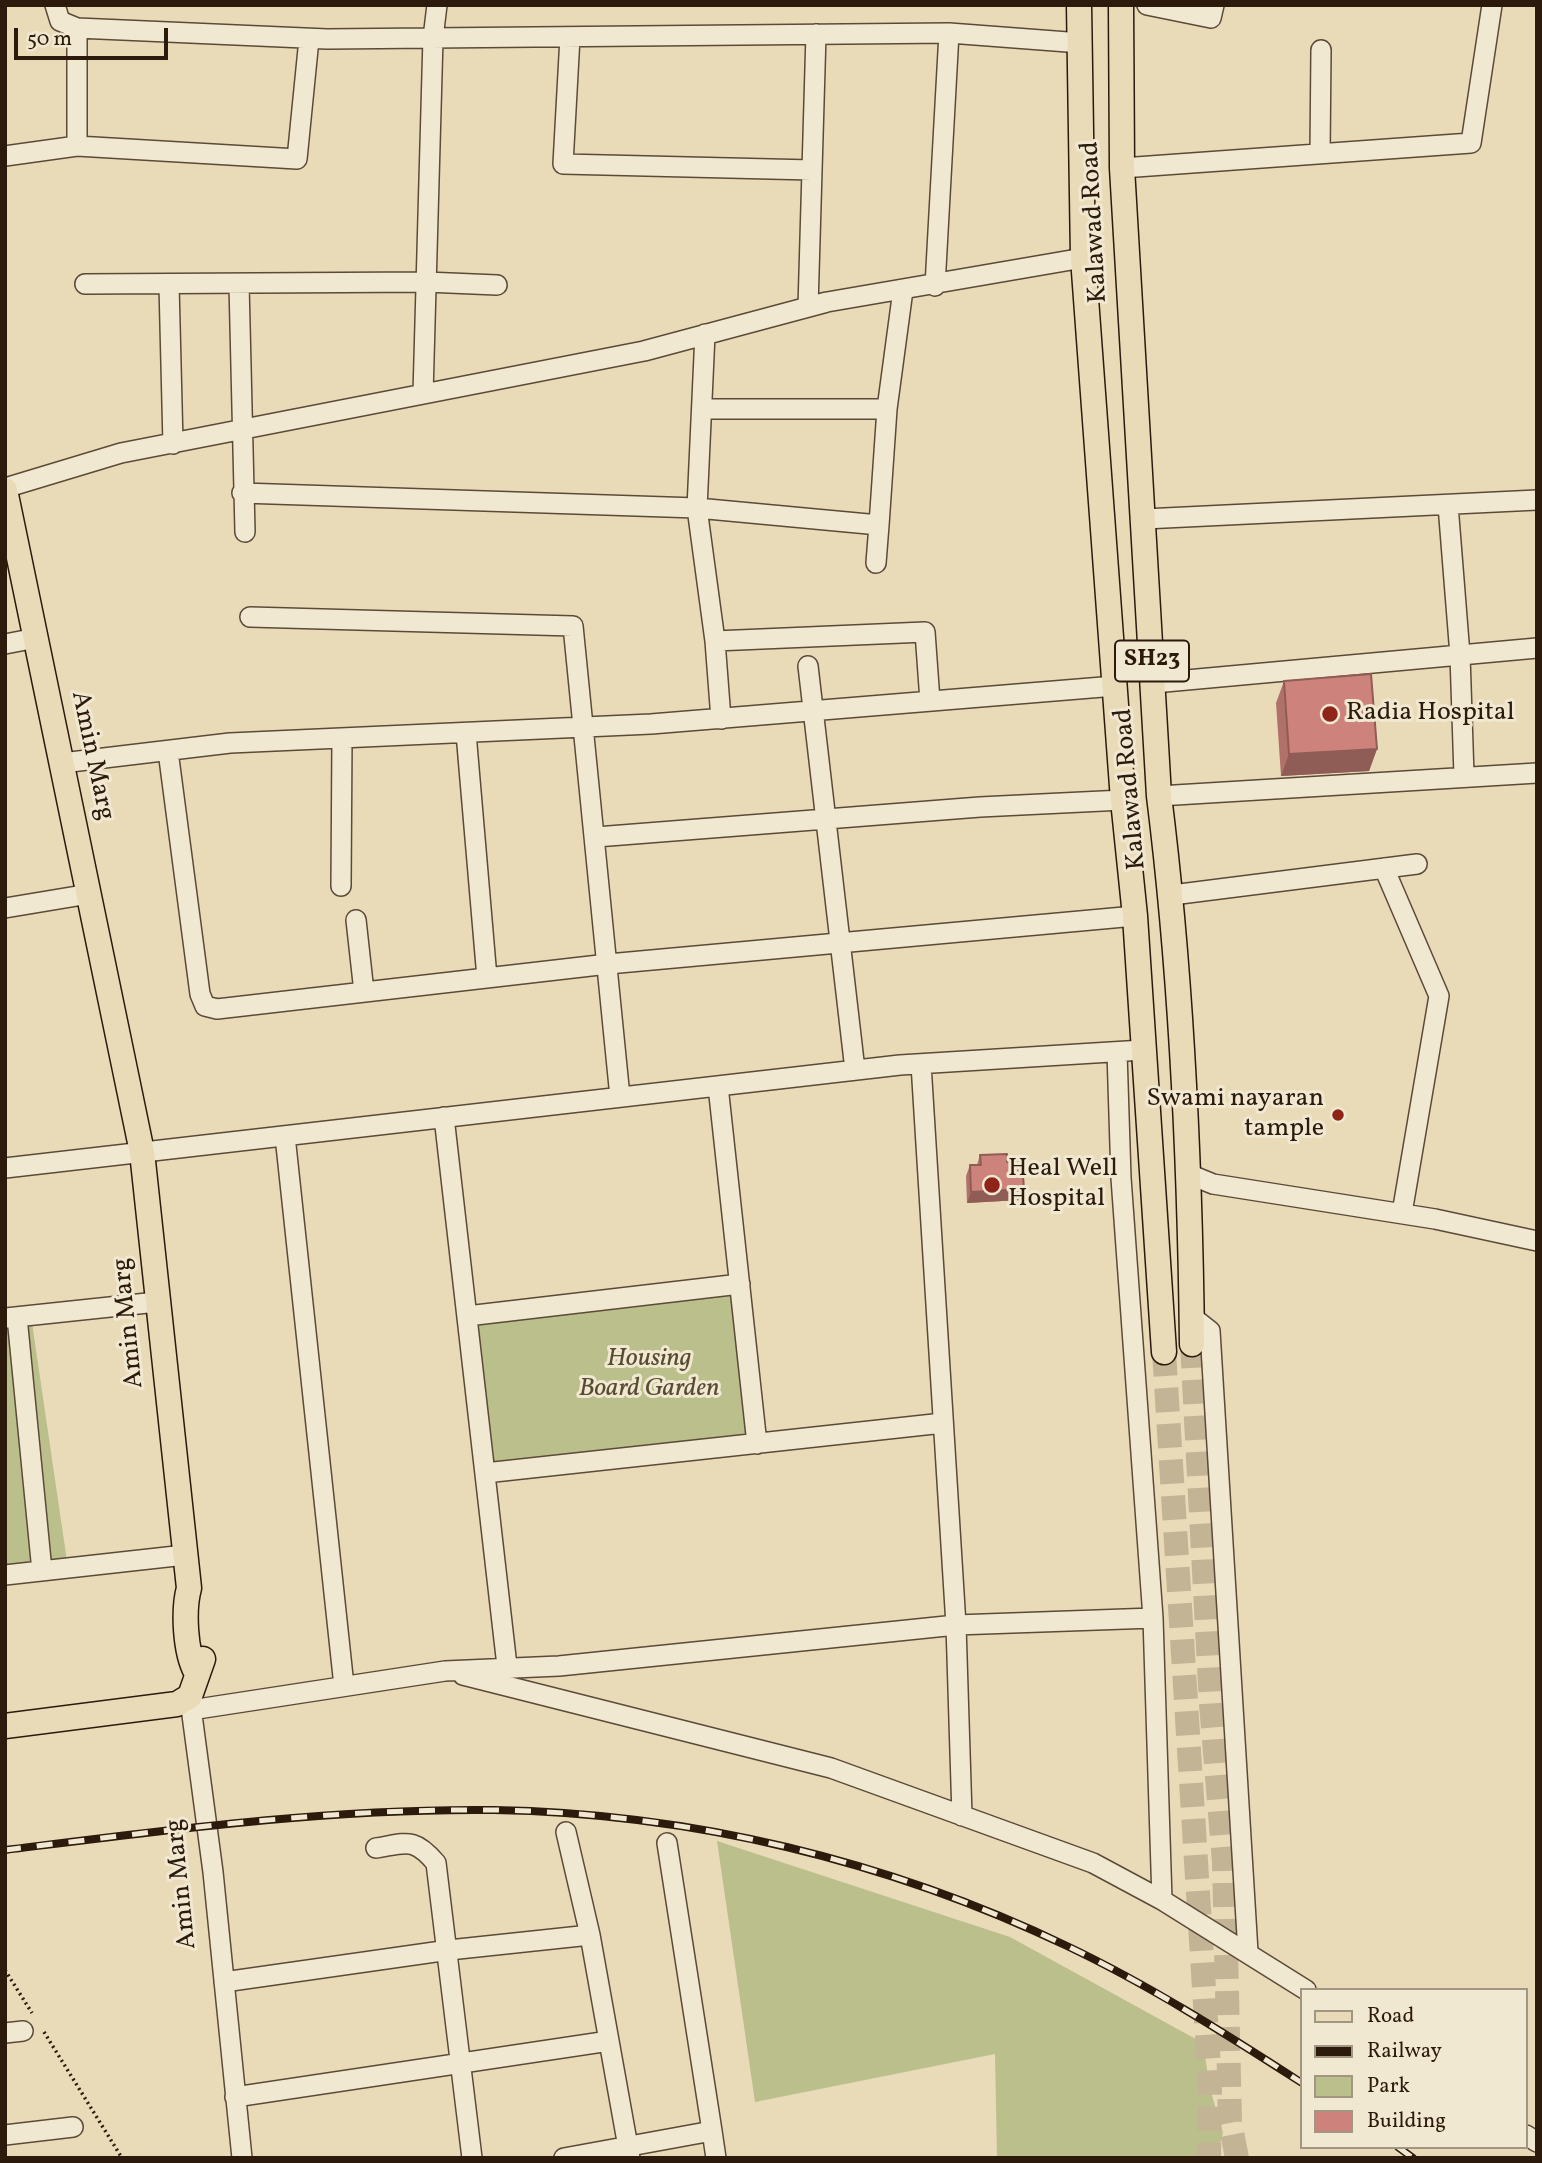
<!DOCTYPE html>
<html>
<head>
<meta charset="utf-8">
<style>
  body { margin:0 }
  #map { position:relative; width:1542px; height:2163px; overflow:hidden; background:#e9dbb8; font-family:Vollkorn,serif }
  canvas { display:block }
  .frame { position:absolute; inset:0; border:7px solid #2c1a0d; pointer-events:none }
  .legend { position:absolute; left:1300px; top:1988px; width:228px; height:161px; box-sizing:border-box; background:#f1e8d1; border:2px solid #a29683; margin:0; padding:9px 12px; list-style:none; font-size:21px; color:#2c1a0d }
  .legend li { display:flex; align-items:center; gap:14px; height:35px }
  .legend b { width:35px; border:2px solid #a29683 }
  .scale { position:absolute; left:14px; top:28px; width:154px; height:32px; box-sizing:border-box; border:4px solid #2c1a0d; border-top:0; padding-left:9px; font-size:21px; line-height:24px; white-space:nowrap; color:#2c1a0d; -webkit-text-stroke:5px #f1e8d1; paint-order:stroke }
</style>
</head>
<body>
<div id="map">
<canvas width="1542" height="2163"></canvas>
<div class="frame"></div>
<ul class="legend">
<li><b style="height:9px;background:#e9dbb8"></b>Road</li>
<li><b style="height:9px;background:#2c1a0d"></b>Railway</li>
<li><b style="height:19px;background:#babf8c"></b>Park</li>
<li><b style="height:19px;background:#cd837b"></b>Building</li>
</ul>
<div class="scale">50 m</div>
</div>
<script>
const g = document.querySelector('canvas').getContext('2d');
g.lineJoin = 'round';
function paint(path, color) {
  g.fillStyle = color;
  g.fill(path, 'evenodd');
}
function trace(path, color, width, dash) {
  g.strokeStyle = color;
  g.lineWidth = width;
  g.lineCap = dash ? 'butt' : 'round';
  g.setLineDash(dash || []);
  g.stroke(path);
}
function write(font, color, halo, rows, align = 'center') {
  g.font = font + ' Vollkorn,serif';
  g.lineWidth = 6;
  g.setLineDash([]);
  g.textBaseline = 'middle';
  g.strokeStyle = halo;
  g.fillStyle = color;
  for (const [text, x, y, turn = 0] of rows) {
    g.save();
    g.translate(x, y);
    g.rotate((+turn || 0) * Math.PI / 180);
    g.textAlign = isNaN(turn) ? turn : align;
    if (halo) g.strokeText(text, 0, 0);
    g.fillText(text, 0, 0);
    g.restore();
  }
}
paint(new Path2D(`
  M740,1284L757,1444L485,1473L467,1316Z
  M31,1316L68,1568L5,1575V1318Z
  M717,1841L1010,1937L1203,2043L1210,2089L1223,2133L1218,2151L1220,2158H997L995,2054L755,2102Z`), '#babf8c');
trace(new Path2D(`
  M1192,1344L1211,1704L1224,1862L1230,2122L1237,2158
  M1164,1352L1210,2084L1209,2158`), '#c3b496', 24, [24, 12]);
const minor = new Path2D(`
  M55,5L60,21L77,28L327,39L949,33L1081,43
  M1147,5L1211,18L1214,5
  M77,28V146
  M570,37L563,164L812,170
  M1320,153L1321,50
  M5,156L77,146L297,159L309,39
  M1122,168L1471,143L1492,5
  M85,284L426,282L497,285
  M239,284L245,532
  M169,285L173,444
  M935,286L949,33
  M808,307L816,34
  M705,334L697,508L715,641L721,719
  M423,394L433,38L437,5
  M703,409H887
  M5,488L121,453L644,351L827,302L1083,258
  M242,493L697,508L879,525L887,409L903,290
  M1448,505L1460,655L1464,776
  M1144,519L1537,500
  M876,563L879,525
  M250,617L573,626L620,1097
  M715,641L925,632L930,701
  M5,644L36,638
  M808,666L855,1070
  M1154,683L1537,648
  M466,733L487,978
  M168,751L200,994L205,1006L217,1009L608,964L1135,916
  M62,763L230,743L651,724L1115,686
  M1159,796L1537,773
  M596,837L980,807L1123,800
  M1384,868L1439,996L1402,1213
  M341,886L342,738
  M1172,895L1417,864
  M5,908L89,894
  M356,920L364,992
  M1117,1052L1121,1178L1153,1618L1162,1900
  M921,1064L956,1625L962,1816
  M718,1086L757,1444
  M444,1117L507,1666
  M285,1136L344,1686
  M5,1168L900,1065L1143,1050
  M1191,1175L1213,1184L1435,1219L1537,1241
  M467,1316L740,1284
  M1191,1316L1210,1331L1248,1952
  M17,1317L42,1571
  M6,1318L157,1302
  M485,1473L943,1423
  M5,1575L185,1555
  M463,1675L831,1768L1093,1863L1162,1900L1306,1990
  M190,1700L213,1872L242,2158
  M191,1710L445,1671L559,1666L956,1625L1153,1618
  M566,1832L590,1935L630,2158
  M667,1843L712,2131
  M376,1848C407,1843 414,1837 436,1863L472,2158
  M224,1982L449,1950L590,1935
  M5,2033L23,2031
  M235,2097L609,2041
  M5,2135L73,2127
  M1526,2135L1537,2142
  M564,2158L712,2131L716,2158`);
const major = new Path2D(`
  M1079,5L1083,258L1123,800L1135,916L1164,1352
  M1121,5L1122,168L1159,796C1182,979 1190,1161 1192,1344
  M5,490L142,1152L189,1588C183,1610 185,1652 196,1672
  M5,1726L177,1704L190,1696L203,1659`);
trace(minor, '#5b4a38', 22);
trace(major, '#2c1a0d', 27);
trace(new Path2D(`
  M5,1970L32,2013
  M44,2032L122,2158`), '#2c1a0d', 3.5, [2, 3.5]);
trace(minor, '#f1e8d1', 19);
trace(major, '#e9dbb8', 24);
const rail = new Path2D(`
  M5,1850C167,1830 331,1808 494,1810C691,1813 889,1861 1067,1946C1149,1985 1226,2034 1302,2083
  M1398,2147L1413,2158`);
trace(rail, '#2c1a0d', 8);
trace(rail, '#f1e8d1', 5, [16]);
paint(new Path2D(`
  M1284,681L1377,749L1369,771L1281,776L1276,703Z
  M980,1155L1007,1162L1020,1200L967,1203L966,1176L970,1165H977Z`), '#b0716a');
paint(new Path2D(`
  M1377,749L1369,771L1281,776L1289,754Z
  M1024,1189L1020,1200L967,1203L971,1192Z`), '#905c56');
const building = new Path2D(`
  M1371,674L1377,749L1289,754L1284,681Z
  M1007,1154V1162H1022L1024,1189L971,1192L970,1165H981L980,1155Z`);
paint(building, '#cd837b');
trace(building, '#905c56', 2);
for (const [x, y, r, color] of [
  [1330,714,9,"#8f2418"],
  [1338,1115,7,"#8f2418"],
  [992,1185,9,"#8f2418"]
]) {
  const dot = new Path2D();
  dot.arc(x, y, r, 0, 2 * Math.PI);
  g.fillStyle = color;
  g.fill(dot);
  trace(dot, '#f1e8d1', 2.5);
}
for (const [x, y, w] of [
  [1152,661,74]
]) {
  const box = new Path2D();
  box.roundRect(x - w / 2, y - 20.5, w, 41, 5);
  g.fillStyle = '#f1e8d1';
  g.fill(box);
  trace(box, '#2c1a0d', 2);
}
write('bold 24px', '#2c1a0d', null, [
  ["SH23",1152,661]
]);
write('26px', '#2c1a0d', '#f1e8d1', [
  ["Kalawad Road",1096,222,-93],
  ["Amin Marg",91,756,78],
  ["Kalawad Road",1132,789,-95],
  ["Amin Marg",130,1323,-96],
  ["Amin Marg",183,1884,-96]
]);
write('26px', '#2c1a0d', '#f1e8d1', [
  ["Radia Hospital",1346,714],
  ["Swami nayaran",1324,1100,"right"],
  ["tample",1324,1130,"right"],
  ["Heal Well",1008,1170],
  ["Hospital",1008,1200]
], 'left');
write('italic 26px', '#574c33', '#f1e8d1', [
  ["Housing",649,1360],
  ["Board Garden",649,1390]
]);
</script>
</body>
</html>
